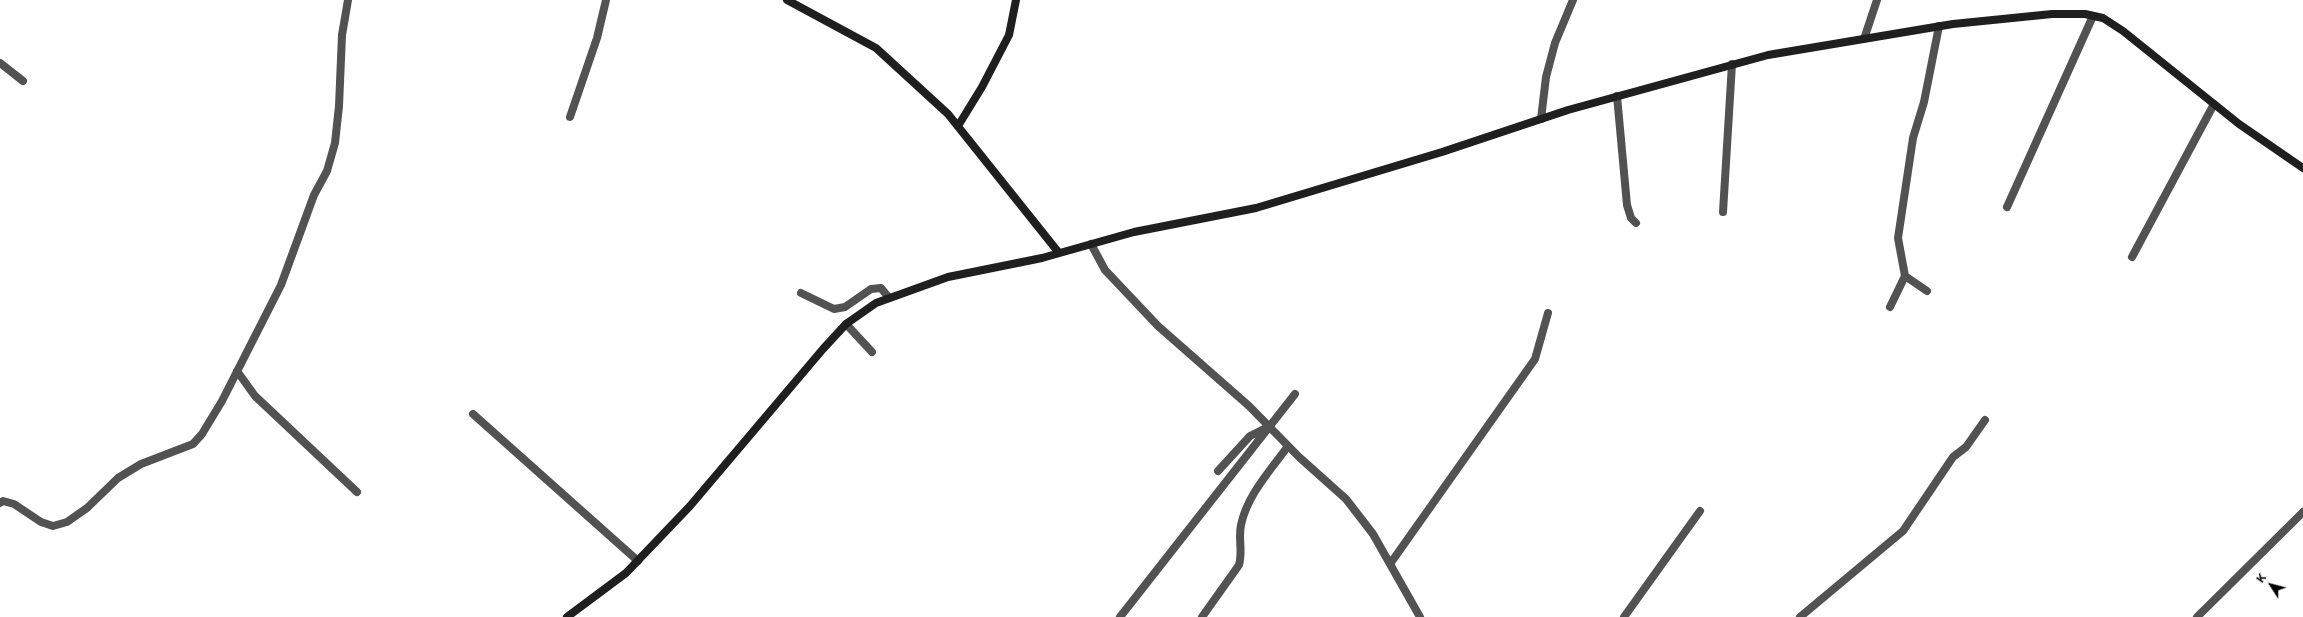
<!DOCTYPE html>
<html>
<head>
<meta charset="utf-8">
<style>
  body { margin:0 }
  #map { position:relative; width:2303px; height:617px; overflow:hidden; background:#fff; font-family:Inter,sans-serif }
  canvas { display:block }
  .north { position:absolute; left:2251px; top:565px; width:40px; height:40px; -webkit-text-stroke:3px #fff; paint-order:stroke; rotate:306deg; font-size:11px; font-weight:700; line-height:16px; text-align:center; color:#000 }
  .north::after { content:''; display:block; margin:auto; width:14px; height:18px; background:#000; clip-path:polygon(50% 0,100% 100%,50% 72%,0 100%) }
</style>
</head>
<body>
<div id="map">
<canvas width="2303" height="617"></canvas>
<div class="north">K</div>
</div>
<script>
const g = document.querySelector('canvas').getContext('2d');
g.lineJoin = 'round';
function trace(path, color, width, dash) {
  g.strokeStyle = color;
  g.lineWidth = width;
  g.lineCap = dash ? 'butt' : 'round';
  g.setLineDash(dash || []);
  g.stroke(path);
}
trace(new Path2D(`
  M1864,39L1877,0
  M0,63L23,81
  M1617,96L1627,205L1631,218L1636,223
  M570,117L597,38L606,0
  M1541,119L1546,77L1555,43L1573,0
  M2007,207L2093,16
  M1723,212L1732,64
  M1091,244L1105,270L1158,326L1249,406L1299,457L1346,499L1373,534L1420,617
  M2132,257L2214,104
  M1927,291L1905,276L1898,238L1913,138L1924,102L1939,26
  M801,293L834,309L845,307L871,289L881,288L889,298
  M1890,307L1905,276
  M846,324L872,352
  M237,371L255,396L357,492
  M473,414L638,561
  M1218,471L1250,436L1266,428
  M0,503L3,501L14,504L41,522L53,526L67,522L87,508L118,478L141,464L193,444L202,434L222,401L281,285L314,195L327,171L335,143L339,106L342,35L348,0
  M1390,564L1535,359L1548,313
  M1120,617L1295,394
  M1202,617L1239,565C1243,551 1238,538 1241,525C1247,495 1271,470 1288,446
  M1624,617L1700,511
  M1800,617L1903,531L1953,457L1966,447L1985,420
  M2197,617L2303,512`), '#525252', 8);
trace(new Path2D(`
  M787,0L876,48L948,114L1059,253
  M958,126L982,87L1009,35L1016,0
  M567,617L626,573L690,506L823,349L846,324L876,303L948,277L1042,258L1134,232L1256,208L1442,152L1568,110L1768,55L1953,24L2052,14H2085L2103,18L2123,31L2239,124L2303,168`), '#1f1f1f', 8);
</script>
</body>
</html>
